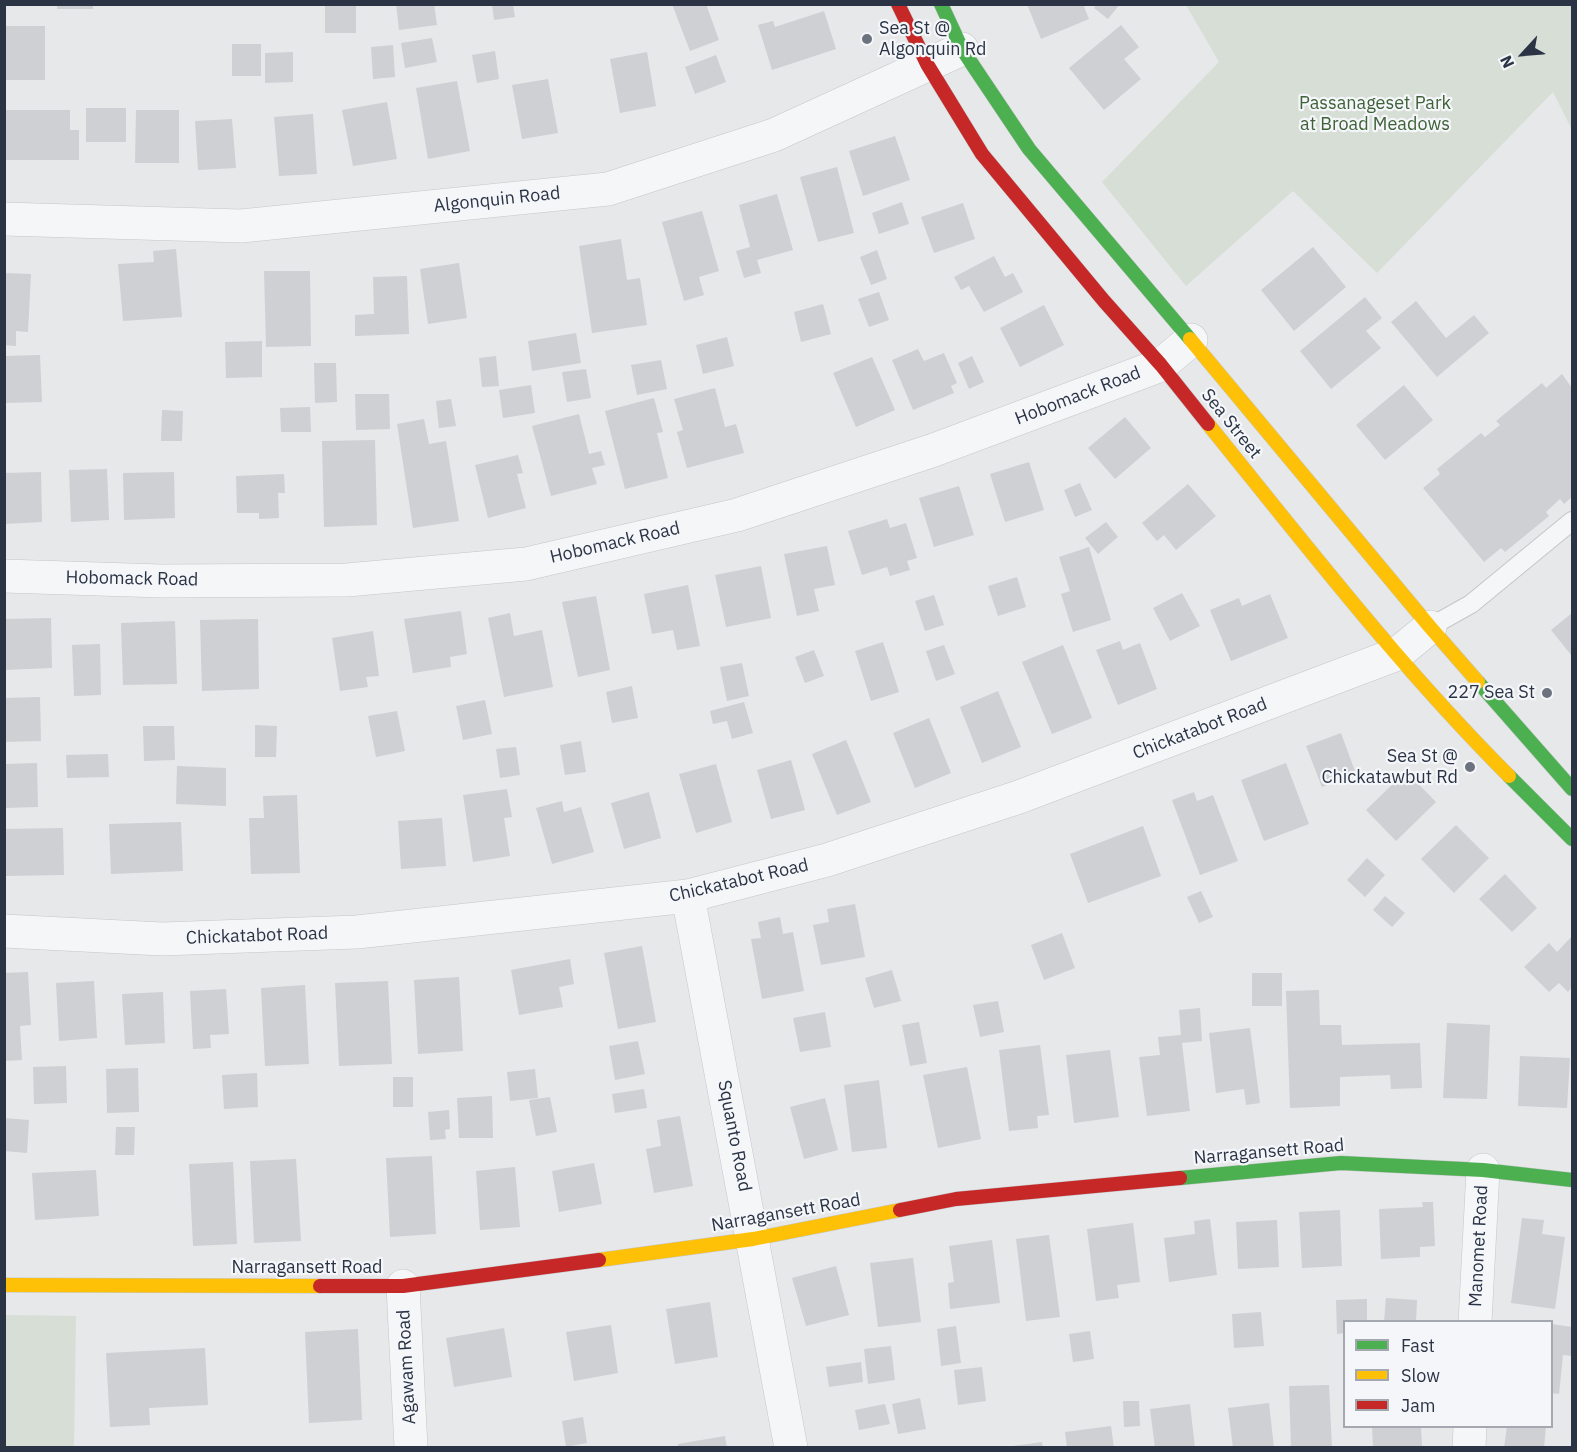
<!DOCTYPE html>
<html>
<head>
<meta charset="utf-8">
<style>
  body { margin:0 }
  #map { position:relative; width:1577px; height:1452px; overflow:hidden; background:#e6e8ea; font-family:"IBM Plex Sans",sans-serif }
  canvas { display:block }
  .frame { position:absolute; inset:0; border:6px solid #2b3445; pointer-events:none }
  .legend { position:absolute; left:1343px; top:1320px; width:210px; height:108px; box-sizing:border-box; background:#f4f6f9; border:2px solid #a4a8b1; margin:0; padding:8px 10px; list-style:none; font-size:18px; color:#2b3445 }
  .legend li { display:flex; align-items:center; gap:12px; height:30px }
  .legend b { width:30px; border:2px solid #a4a8b1 }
  .north { position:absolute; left:1493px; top:24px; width:60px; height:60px; -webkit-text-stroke:4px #f4f6f9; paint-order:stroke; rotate:244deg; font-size:16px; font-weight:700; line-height:24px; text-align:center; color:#2b3445 }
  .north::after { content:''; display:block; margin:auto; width:21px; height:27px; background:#2b3445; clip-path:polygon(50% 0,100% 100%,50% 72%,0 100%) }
</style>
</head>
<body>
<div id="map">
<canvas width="1577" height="1452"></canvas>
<div class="frame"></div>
<ul class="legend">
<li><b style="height:8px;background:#4caf50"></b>Fast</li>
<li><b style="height:8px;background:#ffc107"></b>Slow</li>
<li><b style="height:8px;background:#c62828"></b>Jam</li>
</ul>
<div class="north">N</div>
</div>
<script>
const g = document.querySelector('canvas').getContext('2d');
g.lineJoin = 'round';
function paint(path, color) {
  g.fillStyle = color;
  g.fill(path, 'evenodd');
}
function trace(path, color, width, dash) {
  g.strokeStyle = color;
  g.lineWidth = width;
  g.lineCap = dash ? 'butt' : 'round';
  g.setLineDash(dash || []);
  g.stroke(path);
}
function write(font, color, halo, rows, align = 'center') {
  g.font = font + ' "IBM Plex Sans",sans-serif';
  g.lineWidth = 4.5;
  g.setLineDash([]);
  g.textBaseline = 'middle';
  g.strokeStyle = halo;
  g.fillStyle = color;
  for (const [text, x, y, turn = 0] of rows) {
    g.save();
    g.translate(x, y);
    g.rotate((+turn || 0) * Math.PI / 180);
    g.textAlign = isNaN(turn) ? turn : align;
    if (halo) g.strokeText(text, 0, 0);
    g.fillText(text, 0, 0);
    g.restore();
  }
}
paint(new Path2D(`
  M1186,5H1572V130L1553,92L1377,273L1293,191L1186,286L1102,182L1219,62Z
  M5,1315L76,1316L74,1447H5Z`), '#d6ded6');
paint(new Path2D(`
  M57,4H93V9H57Z
  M396,4H434L437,25L399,30Z
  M672,4H706L719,40L690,51Z
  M1027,4H1083L1089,19L1041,39Z
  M1097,4H1120L1108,19L1094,8Z
  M325,5H356V33H325Z
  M492,5H513L515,17L494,20Z
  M824,11L836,49L772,70L758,25L773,21L775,27Z
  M1121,25L1139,47L1124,59L1141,79L1104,110L1069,68Z
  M4,26H45V80H4Z
  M432,38L437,62L405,68L401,43Z
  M232,44H261V76H232Z
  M393,45L395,77L373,79L371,47Z
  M495,51L499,79L477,83L472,55Z
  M293,52V82L265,83V53Z
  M647,52L656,106L620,113L610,59Z
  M716,55L726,82L695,94L685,67Z
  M548,79L558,133L522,139L512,85Z
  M457,81L470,151L428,159L416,88Z
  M387,102L397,159L353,166L342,110Z
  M86,108H126V142H86Z
  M4,110H70V130H79V160H4Z
  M136,110H179V163H135Z
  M313,114L317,174L279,176L274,117Z
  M232,119L236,168L198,170L195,121Z
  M895,136L910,180L863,196L849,151Z
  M837,167L854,233L818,242L800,177Z
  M777,194L793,250L757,260L761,273L744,278L736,251L750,247L739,205Z
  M902,202L909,224L879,234L872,213Z
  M963,203L975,239L934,253L921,217Z
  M702,211L719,271L699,277L704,295L684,301L662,222Z
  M621,239L627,280L640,278L647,325L592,333L579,246Z
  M1313,247L1346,287L1294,331L1261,290Z
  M176,249L182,317L123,321L118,264L154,262L153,251Z
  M877,250L887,279L871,285L860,257Z
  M994,256L1005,277L1013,273L1023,292L984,312L969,286L961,290L954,277Z
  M459,263L467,318L428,324L420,269Z
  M264,271H310L311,346L266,347Z
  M4,273L31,274L28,332L16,331V346L4,345Z
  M407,276L409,334L355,336V315L374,314L373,277Z
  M879,292L889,320L869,327L858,299Z
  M1365,297L1382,318L1366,331L1381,348L1331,389L1300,351Z
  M1416,301L1446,338L1474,315L1489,333L1437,377L1391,322Z
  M823,304L831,334L801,342L794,312Z
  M1044,305L1064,345L1020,367L1000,328Z
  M576,333L581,363L532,371L528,341Z
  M727,337L734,366L703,374L696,345Z
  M262,341V377L226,378L225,342Z
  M918,349L924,361L944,353L957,383L951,386L954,393L913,410L892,360Z
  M40,355L42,402L6,403L5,356Z
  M496,356L499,386L482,387L479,358Z
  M972,356L984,382L969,389L958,363Z
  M872,357L895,410L856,427L833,373Z
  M661,360L667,389L637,395L631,365Z
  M314,363H336L337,402L315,403Z
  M586,369L591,398L567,402L562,372Z
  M1562,374L1572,388V497L1564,504L1560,499L1546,512L1549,516L1505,552L1501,548L1484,562L1423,488L1440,474L1437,469L1481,433L1485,437L1500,425L1496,421L1542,383L1546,388Z
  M531,385L535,413L503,418L499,390Z
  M1404,385L1433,420L1385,460L1356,425Z
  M715,388L725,427L736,424L744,453L687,468L677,432L683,430L674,399Z
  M355,394H389L390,429L356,430Z
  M654,398L663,432L657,433L668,478L625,489L605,411Z
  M451,399L456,426L439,428L436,401Z
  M310,407L311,432H281L280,408Z
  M162,410L183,411L182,441H161Z
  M579,414L589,454L601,451L605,465L592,468L597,484L551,496L532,426Z
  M1125,417L1151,448L1115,479L1088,448Z
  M424,419L429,444L446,441L459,521L413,528L397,424Z
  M375,440L377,525L324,527L322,441Z
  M518,455L523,473L517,474L526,508L488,518L475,465Z
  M1029,462L1044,510L1005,522L990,474Z
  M107,469L109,520L71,522L69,470Z
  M41,472L42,522L4,524V473Z
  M174,472L175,518L124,520L123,473Z
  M284,474L285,493H278L279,518L259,519V513H237L236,476Z
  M1080,483L1092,510L1075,517L1064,490Z
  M1188,484L1216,516L1176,550L1164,535L1157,541L1142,523Z
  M959,486L974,535L934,547L919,498Z
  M887,519L890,528L906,523L917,558L907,561L910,570L890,576L887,567L862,575L848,531Z
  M1106,522L1118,537L1098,554L1085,538Z
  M827,546L835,585L814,589L819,611L797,616L784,554Z
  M1089,547L1111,620L1073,632L1061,594L1070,591L1059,557Z
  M761,566L771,618L726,627L715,575Z
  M1017,577L1026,607L998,616L988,586Z
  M688,585L700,646L677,650L673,630L652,634L644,594Z
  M1182,593L1200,626L1170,641L1153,608Z
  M1270,594L1288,638L1231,661L1210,610L1239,598L1242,606Z
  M934,595L944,625L925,631L915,601Z
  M596,596L610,670L578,677L562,602Z
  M461,611L467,654L450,657L451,667L413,673L404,619Z
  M510,613L514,636L542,630L553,687L504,697L488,618Z
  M1572,613V656L1551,630Z
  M51,618L52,668L4,670V619Z
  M258,619L259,689L202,691L200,620Z
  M175,621L177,684L123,685L121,623Z
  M373,631L379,676L366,677L368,687L340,691L332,638Z
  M1120,641L1123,650L1140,643L1157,689L1118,705L1096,650Z
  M883,642L899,692L871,701L855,651Z
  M100,644L101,695L74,696L72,645Z
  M944,645L955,674L936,681L926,651Z
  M1063,645L1092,718L1052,734L1022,662Z
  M814,650L824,676L805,683L795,657Z
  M742,663L749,696L727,701L720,667Z
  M632,686L638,718L612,723L606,692Z
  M998,691L1021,747L982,763L960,707Z
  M40,697L41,741L4,742V698Z
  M485,700L492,734L463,740L456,706Z
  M744,702L753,733L732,739L727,721L713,724L710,711Z
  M397,711L405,751L376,757L368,716Z
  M929,718L951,773L915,788L893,733Z
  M255,725L277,726L276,757H255Z
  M143,726H174L175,760L144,761Z
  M1341,733L1356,774L1322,787L1306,746Z
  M846,740L871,802L837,815L812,754Z
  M581,741L586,772L565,775L560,745Z
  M516,747L520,775L500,778L496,749Z
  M108,754L109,777L67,778L66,755Z
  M791,760L805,810L771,819L757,770Z
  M37,763L38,807L5,808V764Z
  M1286,763L1309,824L1264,841L1241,780Z
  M716,764L732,822L696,833L679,774Z
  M177,766L226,768V806L176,804Z
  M1406,771L1436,802L1396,841L1366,810Z
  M507,789L512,817L504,818L510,856L473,862L463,795Z
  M649,792L661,838L624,849L611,803Z
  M1194,792L1197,801L1213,795L1238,861L1200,875L1172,800Z
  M297,795L300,873L251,874L249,818H264L263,796Z
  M562,801L564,812L581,807L594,852L552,864L536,808Z
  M442,818L446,866L401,869L398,821Z
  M181,822L183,871L111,874L109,824Z
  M1456,825L1489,858L1454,893L1421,859Z
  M1143,826L1161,876L1088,903L1070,854Z
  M63,828L64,875L4,876V829Z
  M1367,858L1385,875L1365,897L1347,880Z
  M1505,874L1537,908L1512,932L1479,899Z
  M1201,891L1213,917L1199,923L1187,897Z
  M1385,896L1405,913L1392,927L1373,910Z
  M855,904L865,957L821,965L813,925L829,922L827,909Z
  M780,917L783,934L793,932L804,991L762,999L751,939L761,938L758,922Z
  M1062,933L1075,968L1044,980L1031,945Z
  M1572,936V987L1568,992L1559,983L1549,992L1524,967L1549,943L1557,952Z
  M642,946L656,1022L618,1029L604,953Z
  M570,959L574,984L559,987L563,1007L519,1015L511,970Z
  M892,970L901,1001L874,1008L865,978Z
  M28,972L31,1025L20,1026L22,1060L4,1061V973Z
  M1252,973H1282V1006H1252Z
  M459,977L463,1051L418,1054L414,980Z
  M94,981L97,1038L59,1041L56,983Z
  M388,981L392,1064L339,1066L335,983Z
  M305,985L309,1064L265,1066L261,988Z
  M226,989L229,1034L210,1035L211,1048L193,1049L190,991Z
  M1319,990L1320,1025H1341L1342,1045L1420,1043L1422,1088L1391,1089L1390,1075L1340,1077V1106L1290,1108L1286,991Z
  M163,992L165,1043L125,1045L122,994Z
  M998,1001L1004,1032L980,1037L973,1005Z
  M1200,1008L1202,1041L1182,1043L1190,1111L1147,1116L1139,1057L1160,1055L1158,1037L1181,1035L1179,1010Z
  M825,1012L831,1047L800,1052L793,1018Z
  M919,1022L927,1063L910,1066L902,1025Z
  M1447,1023L1490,1025L1487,1099L1443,1098Z
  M1250,1028L1260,1103L1246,1105L1244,1089L1216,1093L1209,1033Z
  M638,1041L645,1074L615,1080L609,1046Z
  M1040,1045L1049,1115L1037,1116L1038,1128L1009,1131L999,1050Z
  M1110,1050L1119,1117L1074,1123L1066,1055Z
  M1520,1056L1570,1058L1567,1108L1518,1106Z
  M66,1066L67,1103L34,1104L33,1067Z
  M967,1067L981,1139L938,1148L923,1075Z
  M138,1068L139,1112L107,1113L106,1069Z
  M535,1069L538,1098L510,1101L507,1072Z
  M257,1073L258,1107L224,1109L222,1075Z
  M393,1077H413V1107H393Z
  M879,1080L887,1148L852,1152L844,1085Z
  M644,1089L647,1108L615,1113L612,1094Z
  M492,1096L493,1138H459L457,1098Z
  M550,1097L557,1132L536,1136L529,1100Z
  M825,1098L838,1150L804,1159L790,1107Z
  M449,1110L450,1129L445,1130L446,1139L430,1140L428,1112Z
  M680,1116L693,1186L654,1193L646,1149L661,1146L657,1120Z
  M4,1118L29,1120L27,1153L4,1151Z
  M116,1127H135L134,1155H115Z
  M432,1156L436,1234L390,1237L386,1158Z
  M296,1159L301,1241L254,1243L250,1161Z
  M233,1162L237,1244L193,1246L189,1164Z
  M594,1163L602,1204L559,1212L552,1171Z
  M515,1167L520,1227L480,1230L476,1171Z
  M96,1170L99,1216L35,1220L32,1173Z
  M1422,1202H1433L1435,1246L1420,1247V1257L1381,1259L1379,1209L1423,1207Z
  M1340,1210L1342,1266L1302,1268L1299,1212Z
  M1522,1218L1544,1220L1542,1234L1565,1237L1555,1309L1511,1303Z
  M1210,1219L1217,1275L1169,1282L1164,1238L1195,1234L1194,1221Z
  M1277,1220L1279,1267L1238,1269L1236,1222Z
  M1133,1223L1140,1282L1117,1285L1119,1298L1096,1301L1087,1229Z
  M1049,1235L1060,1317L1026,1321L1016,1239Z
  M992,1240L1000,1303L950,1309L948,1283L954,1282L949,1246Z
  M913,1258L921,1322L878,1327L870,1263Z
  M836,1266L849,1315L806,1326L792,1278Z
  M1386,1298L1417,1300L1416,1322H1384Z
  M1367,1299V1322H1344V1333L1337,1334L1336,1300Z
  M710,1302L718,1357L675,1364L666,1309Z
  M1261,1312L1264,1346L1234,1348L1232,1314Z
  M1552,1324L1572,1327V1356L1563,1355L1559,1394L1552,1393Z
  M611,1325L618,1373L574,1381L566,1332Z
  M956,1326L961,1363L941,1366L937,1329Z
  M504,1328L512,1377L454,1387L446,1338Z
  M358,1329L362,1420L309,1423L305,1332Z
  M1090,1331L1094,1359L1073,1362L1069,1334Z
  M891,1346L895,1380L868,1384L864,1349Z
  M205,1348L208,1405L149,1408L150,1425L110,1427L106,1353Z
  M861,1362L863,1382L829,1387L826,1367Z
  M982,1367L986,1401L958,1405L954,1370Z
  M1329,1385L1332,1448H1291L1289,1386Z
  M920,1398L926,1429L898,1434L892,1404Z
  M1123,1401H1139L1140,1426L1124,1427Z
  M1269,1403L1274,1448H1233L1228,1408Z
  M885,1404L890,1424L859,1430L855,1410Z
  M1190,1404L1195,1448H1155L1150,1409Z
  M583,1417L587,1443L566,1447L562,1421Z
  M1111,1426L1114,1448H1067L1065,1432Z
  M1372,1426H1421L1422,1448H1373Z
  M1507,1426H1546L1544,1448H1504Z
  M725,1436L727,1448H678V1444Z
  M1042,1442L1043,1448H1013V1446Z`), '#ced0d3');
const lane = new Path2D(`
  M1430,627L1471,604L1572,521`);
const street = new Path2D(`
  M4,219L241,226L608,189L774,135L962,49
  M4,576L162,581L347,580L526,564L737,515L934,450L1161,365L1191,340
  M688,896L791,1448
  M4,931L162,939L357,932L688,896L827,860L1019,797L1397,654L1430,627
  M403,1286L411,1448
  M1475,1322L1483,1170
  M1469,1448L1470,1426`);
const fast = new Path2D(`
  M941,4L962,49L1029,149L1190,339
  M1478,682L1572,789
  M1509,776L1572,839
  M1180,1178L1341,1163L1483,1170L1572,1180`);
const slow = new Path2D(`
  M1190,339L1430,627L1478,682
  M1208,424C1305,544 1400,667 1509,776
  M599,1260L753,1239L900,1210
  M4,1285L320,1286`);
const jam = new Path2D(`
  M898,4L927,64L982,154L1104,301L1161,365L1208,424
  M900,1210L956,1199L1180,1178
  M320,1286H403L599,1260`);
trace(lane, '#c4c6c8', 20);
trace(street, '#c4c6c8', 34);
trace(fast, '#c4c6c8', 15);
trace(slow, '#c4c6c8', 15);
trace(jam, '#c4c6c8', 15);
trace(lane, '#f5f6f7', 18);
trace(street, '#f5f6f7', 33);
trace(fast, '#4caf50', 14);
trace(slow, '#ffc107', 14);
trace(jam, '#c62828', 14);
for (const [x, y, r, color] of [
  [867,39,6,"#6c737f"],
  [1547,693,6,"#6c737f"],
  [1470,767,6,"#6c737f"]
]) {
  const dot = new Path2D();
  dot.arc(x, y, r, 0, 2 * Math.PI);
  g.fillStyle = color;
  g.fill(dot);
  trace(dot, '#f4f6f9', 2);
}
write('18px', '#2b3445', '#f4f6f9', [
  ["Sea St @",879,29,"left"],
  ["Algonquin Rd",879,50,"left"],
  ["227 Sea St",1535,693],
  ["Sea St @",1458,757],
  ["Chickatawbut Rd",1458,778]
], 'right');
write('18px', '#3f6138', '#f4f6f9', [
  ["Passanageset Park",1375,104],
  ["at Broad Meadows",1375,125]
]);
write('18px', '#2b3445', '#f4f6f9', [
  ["Algonquin Road",497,200,-6],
  ["Hobomack Road",1078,396,-21],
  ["Sea Street",1231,424,51],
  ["Hobomack Road",615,543,-13],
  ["Hobomack Road",132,579,1],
  ["Chickatabot Road",1200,729,-21],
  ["Chickatabot Road",739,881,-13],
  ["Chickatabot Road",257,936,-2],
  ["Squanto Road",734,1136,79],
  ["Narragansett Road",1269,1152,-5],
  ["Narragansett Road",786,1213,-10],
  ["Manomet Road",1479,1246,-87],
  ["Narragansett Road",307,1268],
  ["Agawam Road",407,1367,-93]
]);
</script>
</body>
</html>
